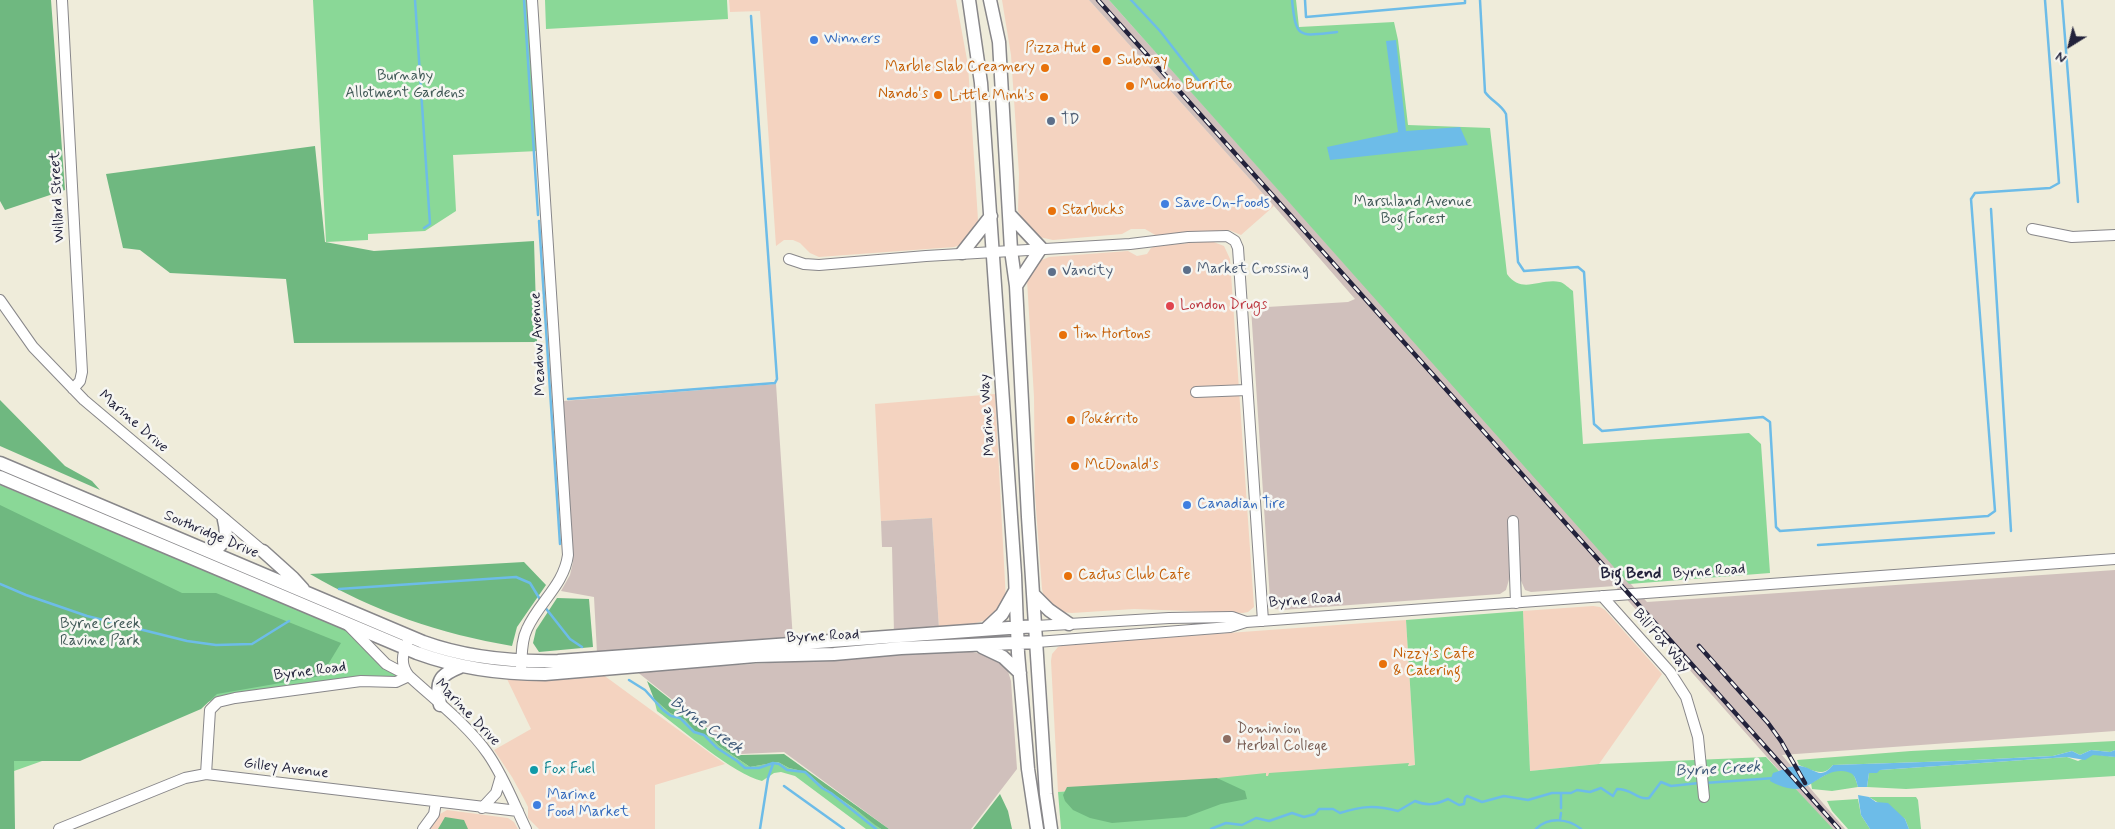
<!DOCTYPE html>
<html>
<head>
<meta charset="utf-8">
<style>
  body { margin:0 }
  #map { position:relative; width:2115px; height:829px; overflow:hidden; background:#efecda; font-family:Mynerve,sans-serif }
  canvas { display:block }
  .north { position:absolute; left:2045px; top:20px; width:50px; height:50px; -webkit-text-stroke:4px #f6f6f2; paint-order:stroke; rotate:216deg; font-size:14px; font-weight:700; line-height:20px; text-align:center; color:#22223b }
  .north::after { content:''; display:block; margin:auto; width:18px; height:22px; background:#22223b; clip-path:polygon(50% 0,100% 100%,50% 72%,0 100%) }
</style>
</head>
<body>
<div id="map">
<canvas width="2115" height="829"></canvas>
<div class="north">N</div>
</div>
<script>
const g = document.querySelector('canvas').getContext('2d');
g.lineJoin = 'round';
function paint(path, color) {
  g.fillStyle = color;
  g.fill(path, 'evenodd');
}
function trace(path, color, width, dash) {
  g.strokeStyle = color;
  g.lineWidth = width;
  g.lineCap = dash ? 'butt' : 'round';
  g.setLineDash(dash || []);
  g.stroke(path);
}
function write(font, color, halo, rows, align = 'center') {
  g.font = font + ' Mynerve,sans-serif';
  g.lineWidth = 5;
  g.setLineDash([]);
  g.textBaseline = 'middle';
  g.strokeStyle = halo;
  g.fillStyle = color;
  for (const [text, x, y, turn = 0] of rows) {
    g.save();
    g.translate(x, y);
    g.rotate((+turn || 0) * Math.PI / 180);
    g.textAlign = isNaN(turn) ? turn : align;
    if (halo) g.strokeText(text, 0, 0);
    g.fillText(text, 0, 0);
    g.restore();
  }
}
paint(new Path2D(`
  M729,0H956L968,65L978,220L977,228L963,244L954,247L819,257L810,253L800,243L793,240H784L776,246L760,11L730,12Z
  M1002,0H1089L1274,206L1241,235L1229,230L1157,236L1145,229H1131L1122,234L1053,240L1039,237L1027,227L1018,211L1019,174L1011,55Z
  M1211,241L1224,246L1230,259L1254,607L1248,612L1243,613L1134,609L1072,613L1061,612L1055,609L1044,597L1042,589L1035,495L1034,397L1027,280L1037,262L1049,257L1128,251L1137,256L1147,254L1151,248L1156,246Z
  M995,394L1006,601L1004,606L987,620L968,625L939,629L932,518L881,521L875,404Z
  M1593,606L1600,607L1605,610L1662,674L1599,764L1530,771L1523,611Z
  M1406,620L1415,765L1058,792L1051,661L1052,654L1058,647L1064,645Z
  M602,674L725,764L655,785V829H539L528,818V807L524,799L512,777L494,750L531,729L507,679H548Z
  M447,810L508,818L514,822L518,829H429L440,814Z`), '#f4d3c0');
paint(new Path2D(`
  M1089,0H1109L1647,602L2115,570V731L1782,755L1845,829H1831L1615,586L1531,592L1525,590L1519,576L1510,521V576L1506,590L1500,594L1282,610L1275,609L1270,600L1251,308L1348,302L1355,299L1274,206Z
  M776,384L793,640L597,653L594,597L561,591L570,575L573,562L563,401Z
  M932,518L939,629L894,633L892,547H882L881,521Z
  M968,651L995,657L1007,668L1011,681L1017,769L971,829H889L784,752L741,754L636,671Z`), '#d0c0bc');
paint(new Path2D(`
  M313,0H528L538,151L453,155L456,211L425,231L368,234V240L326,242Z
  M545,0H727L728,19L546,29Z
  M1109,0H1296L1299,27L1394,22L1398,40L1408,125L1490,128L1507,274C1522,295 1539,278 1560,282C1564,283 1570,289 1573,291L1583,444L1749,433L1761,444L1770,573L1629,584Z
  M0,485L344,628L396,675L395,678L216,699L0,776Z
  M1523,611L1530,771L1599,764L1766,757L1833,829H1061L1058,792L1219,780L1218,778L1266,773V776H1268L1269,773L1409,763L1408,766L1415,765L1406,620Z
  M654,699L670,713L685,720L695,730L710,737L719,746L750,767L778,762L789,768L806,772L823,787L855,809L881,829H866L795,776L781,772L774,773L762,781C733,774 683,730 657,711Z
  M2115,741V750L2110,752L2091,750L2080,755L2072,751L2053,756L1954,761L1833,765C1823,778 1812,770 1799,765L1797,760L1911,751Z
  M2093,754L2115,757V776L1906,789L1867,787L1869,773L1880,770L2067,757L2078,761Z
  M1834,770C1852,771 1853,769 1858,787L1832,791L1812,789L1811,783Z
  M1869,797H1916L1918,800L1921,829H1909L1905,819Z
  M1858,799L1861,815L1870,829H1848L1832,811L1827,801Z`), '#8ad897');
paint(new Path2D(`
  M0,0H51L65,190L5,210L0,201Z
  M315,146L325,242L374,251L534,241L537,342L294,343L286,279L170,273L140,250L123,248L106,174Z
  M0,400L65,466L92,481L100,490L0,446Z
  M0,505L182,593H216L341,643L321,676L217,694L201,709L80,761H14L15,829H0Z
  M524,562L546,585L517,627L512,646C441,634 373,611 310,574Z
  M557,598L589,599L593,647L539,652L533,643L536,630Z
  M647,681L741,755L784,754L889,829H881L875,825L855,809L823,787L806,772L789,768L778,762L750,767L719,746L710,737L695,731L685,720L670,713L654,699Z
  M1217,778L1245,791L1247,799L1221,804L1186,817L1112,823L1090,818L1073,810L1065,801L1063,795L1067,787Z
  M1000,794L1008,811L1012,829H973Z
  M445,817L464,820L468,829H438Z`), '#6fb880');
paint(new Path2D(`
  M1396,40L1406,131L1460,127L1468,145L1330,160L1327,147L1398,132L1386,41Z
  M2091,750L2110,752L2115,750V757L2093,755L2085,760L2067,757L1880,770L1877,773H1869L1867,787H1858C1855,776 1854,772 1842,771C1824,770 1812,788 1796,789C1787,789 1777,785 1770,781L1773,773C1780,771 1793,764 1800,766C1815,768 1820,781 1833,765L1954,761L2053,756L2072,751L2080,755Z
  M1858,795L1869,797L1876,802L1888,803L1905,819L1909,829H1870L1861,815Z`), '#6dbce8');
trace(new Path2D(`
  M415,0L430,224L424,228
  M524,0L538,215
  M1131,0L1160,31L1199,81
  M1292,0C1296,40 1299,36 1337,32
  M1305,0L1306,17L1465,3V0
  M1480,0L1485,92C1491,101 1501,104 1506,114L1518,262L1524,271L1578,267L1584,272L1594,424L1602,431L1763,417L1770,422L1776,527L1780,531L1988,516L1995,511L1971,199L1975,193L2050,188L2059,183L2045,0
  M2062,0L2078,202
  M1991,209L2011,531
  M539,221L560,544
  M568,399L775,383L777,379L751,16
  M1818,545L1994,533
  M0,584L26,595L87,616L187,641L216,645L252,644L289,621
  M339,589L516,577L530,583L541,601
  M544,606L570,639L582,647
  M629,680L645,690L663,710L671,716L680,718L694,732L704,735L717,748L737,761L745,768H759L773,763L779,764L787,770L805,772L822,788L831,793L876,829
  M1705,783L1774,778
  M784,786L844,829
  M1561,794V808
  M1560,820L1561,813
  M760,829L768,778L773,764
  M1211,829L1226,823L1242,825L1256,818L1269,821L1292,813L1304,817L1315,814L1319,809H1333L1340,813C1362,806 1375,805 1398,811L1415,801C1427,806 1435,805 1448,799L1459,805L1464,804L1465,798L1467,796L1482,802L1504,796L1528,800L1552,793H1571L1577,790L1590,792L1601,788L1613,796L1617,789C1633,789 1636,800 1649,798L1661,782L1671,786L1699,783
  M1536,829C1548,817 1568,818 1581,829`), '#6dbce8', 2.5);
const minor = new Path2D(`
  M62,0L82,372L80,381L73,389
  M2032,229L2072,237L2115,235
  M789,259L804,264L819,265L926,256L1130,244L1188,237L1227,236L1235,241L1238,248L1263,621
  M0,300L33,347L84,400L263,551
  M1196,392L1247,390
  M1513,521L1516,603
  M1602,596L1670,672L1686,697L1698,737L1704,797
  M348,625L386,664L407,675
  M1036,626L1169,618L1232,617L1246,622
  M408,641C402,654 400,665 409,676C434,699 468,725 488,754C504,777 514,804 526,829
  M1037,642L1230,627L1246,622L2115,559
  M521,668C522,655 521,641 527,629C539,602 564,585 568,555L532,0
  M206,774L210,710L218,702L235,698L361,681L396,682L409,676
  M482,808L496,793L501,776
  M59,829L185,778L206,774L518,811
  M423,829L434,814L436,802`);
const major = new Path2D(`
  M969,0L981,83L1015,575L1018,653L1028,769L1037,829
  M990,0L999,42L1011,250L1016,286L1028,517L1046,794L1051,829
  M1010,215L1041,248L1016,286
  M962,253L991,216
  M0,463L423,642C467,658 512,662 558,661L1036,626
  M0,477L417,653C458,668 501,674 545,674L755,656L834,654L901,648L1037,642
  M263,551L293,578L303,589
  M211,552C226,544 228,536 224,520
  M1033,594L1049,610L1069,624
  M986,629L1002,614L1015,591
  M982,647L1003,657L1020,673
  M440,705C436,681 438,676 460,667`);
trace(minor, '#88878a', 12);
trace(major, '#88878a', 15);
trace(minor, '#fff', 10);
trace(major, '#fff', 12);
const rail = new Path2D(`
  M1098,0L1839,829
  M1699,646L1768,723L1781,741L1805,783`);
trace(rail, '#22223b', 4.5);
trace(rail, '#f6f6f2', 2.5, [8]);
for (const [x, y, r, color] of [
  [814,40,5,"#3f7fe0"],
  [1096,49,5,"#e8710a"],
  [1107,61,5,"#e8710a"],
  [1045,68,5,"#e8710a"],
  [1130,86,5,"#e8710a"],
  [938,95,5,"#e8710a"],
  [1044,97,5,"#e8710a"],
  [1051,121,5,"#5c6f8a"],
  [1165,204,5,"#3f7fe0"],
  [1052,211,5,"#e8710a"],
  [1187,270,5,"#5c6f8a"],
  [1052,272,5,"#5c6f8a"],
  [1170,306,5,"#e0444e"],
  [1063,335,5,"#e8710a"],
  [1071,420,5,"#e8710a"],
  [1075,466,5,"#e8710a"],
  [1187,505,5,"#3f7fe0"],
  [1068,576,5,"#e8710a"],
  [1383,664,5,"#e8710a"],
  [1227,739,5,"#8d6e63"],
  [534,770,5,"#0f9aa8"],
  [537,805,5,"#3f7fe0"]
]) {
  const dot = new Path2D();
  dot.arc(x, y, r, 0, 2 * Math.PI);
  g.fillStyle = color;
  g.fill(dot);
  trace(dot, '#f6f6f2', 2);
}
write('15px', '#366cbe', '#f6f6f2', [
  ["Winners",824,40],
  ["Save-On-Foods",1175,204],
  ["Canadian Tire",1197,505],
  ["Marine",547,796],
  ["Food Market",547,813]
], 'left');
write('15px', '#c56008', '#f6f6f2', [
  ["Pizza Hut",1086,49,"right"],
  ["Subway",1117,61],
  ["Marble Slab Creamery",1035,68,"right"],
  ["Mucho Burrito",1140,86],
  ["Nando's",928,95,"right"],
  ["Little Minh's",1034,97,"right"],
  ["Starbucks",1062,211],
  ["Tim Hortons",1073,335],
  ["Pokérrito",1081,420],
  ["McDonald's",1085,466],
  ["Cactus Club Cafe",1078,576],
  ["Nizzy's Cafe",1393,655],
  ["& Catering",1393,672]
], 'left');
write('15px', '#415957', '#f6f6f2', [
  ["Burnaby",405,77],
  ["Allotment Gardens",405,94],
  ["Marshland Avenue",1413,203],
  ["Bog Forest",1413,220],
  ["Byrne Creek",100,625],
  ["Ravine Park",100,642]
]);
write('15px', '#4e5e75', '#f6f6f2', [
  ["TD",1061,121],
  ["Market Crossing",1197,270],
  ["Vancity",1062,272]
], 'left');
write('15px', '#22223b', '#f6f6f2', [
  ["Willard Street",58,197,-93],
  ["Meadow Avenue",539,344,-93],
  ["Marine Way",988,415,-94],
  ["Marine Drive",133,422,41],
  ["Southridge Drive",211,535,23],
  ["Byrne Road",1709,572,-4],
  ["Byrne Road",1305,601,-4],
  ["Byrne Road",823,637,-3],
  ["Bill Fox Way",1661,641,49],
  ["Byrne Road",310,672,-7],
  ["Marine Drive",467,713,46],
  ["Gilley Avenue",286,769,7]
]);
write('15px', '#be3a42', '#f6f6f2', [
  ["London Drugs",1180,306]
], 'left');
write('15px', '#785e54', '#f6f6f2', [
  ["Dominion",1237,730],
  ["Herbal College",1237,747]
], 'left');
write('15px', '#0d838f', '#f6f6f2', [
  ["Fox Fuel",544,770]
], 'left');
write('bold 16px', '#22223b', '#f6f6f2', [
  ["Big Bend",1631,575]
]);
write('italic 16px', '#3c5878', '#f6f6f2', [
  ["Byrne Creek",706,726,36],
  ["Byrne Creek",1718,770,-3]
]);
</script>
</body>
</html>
